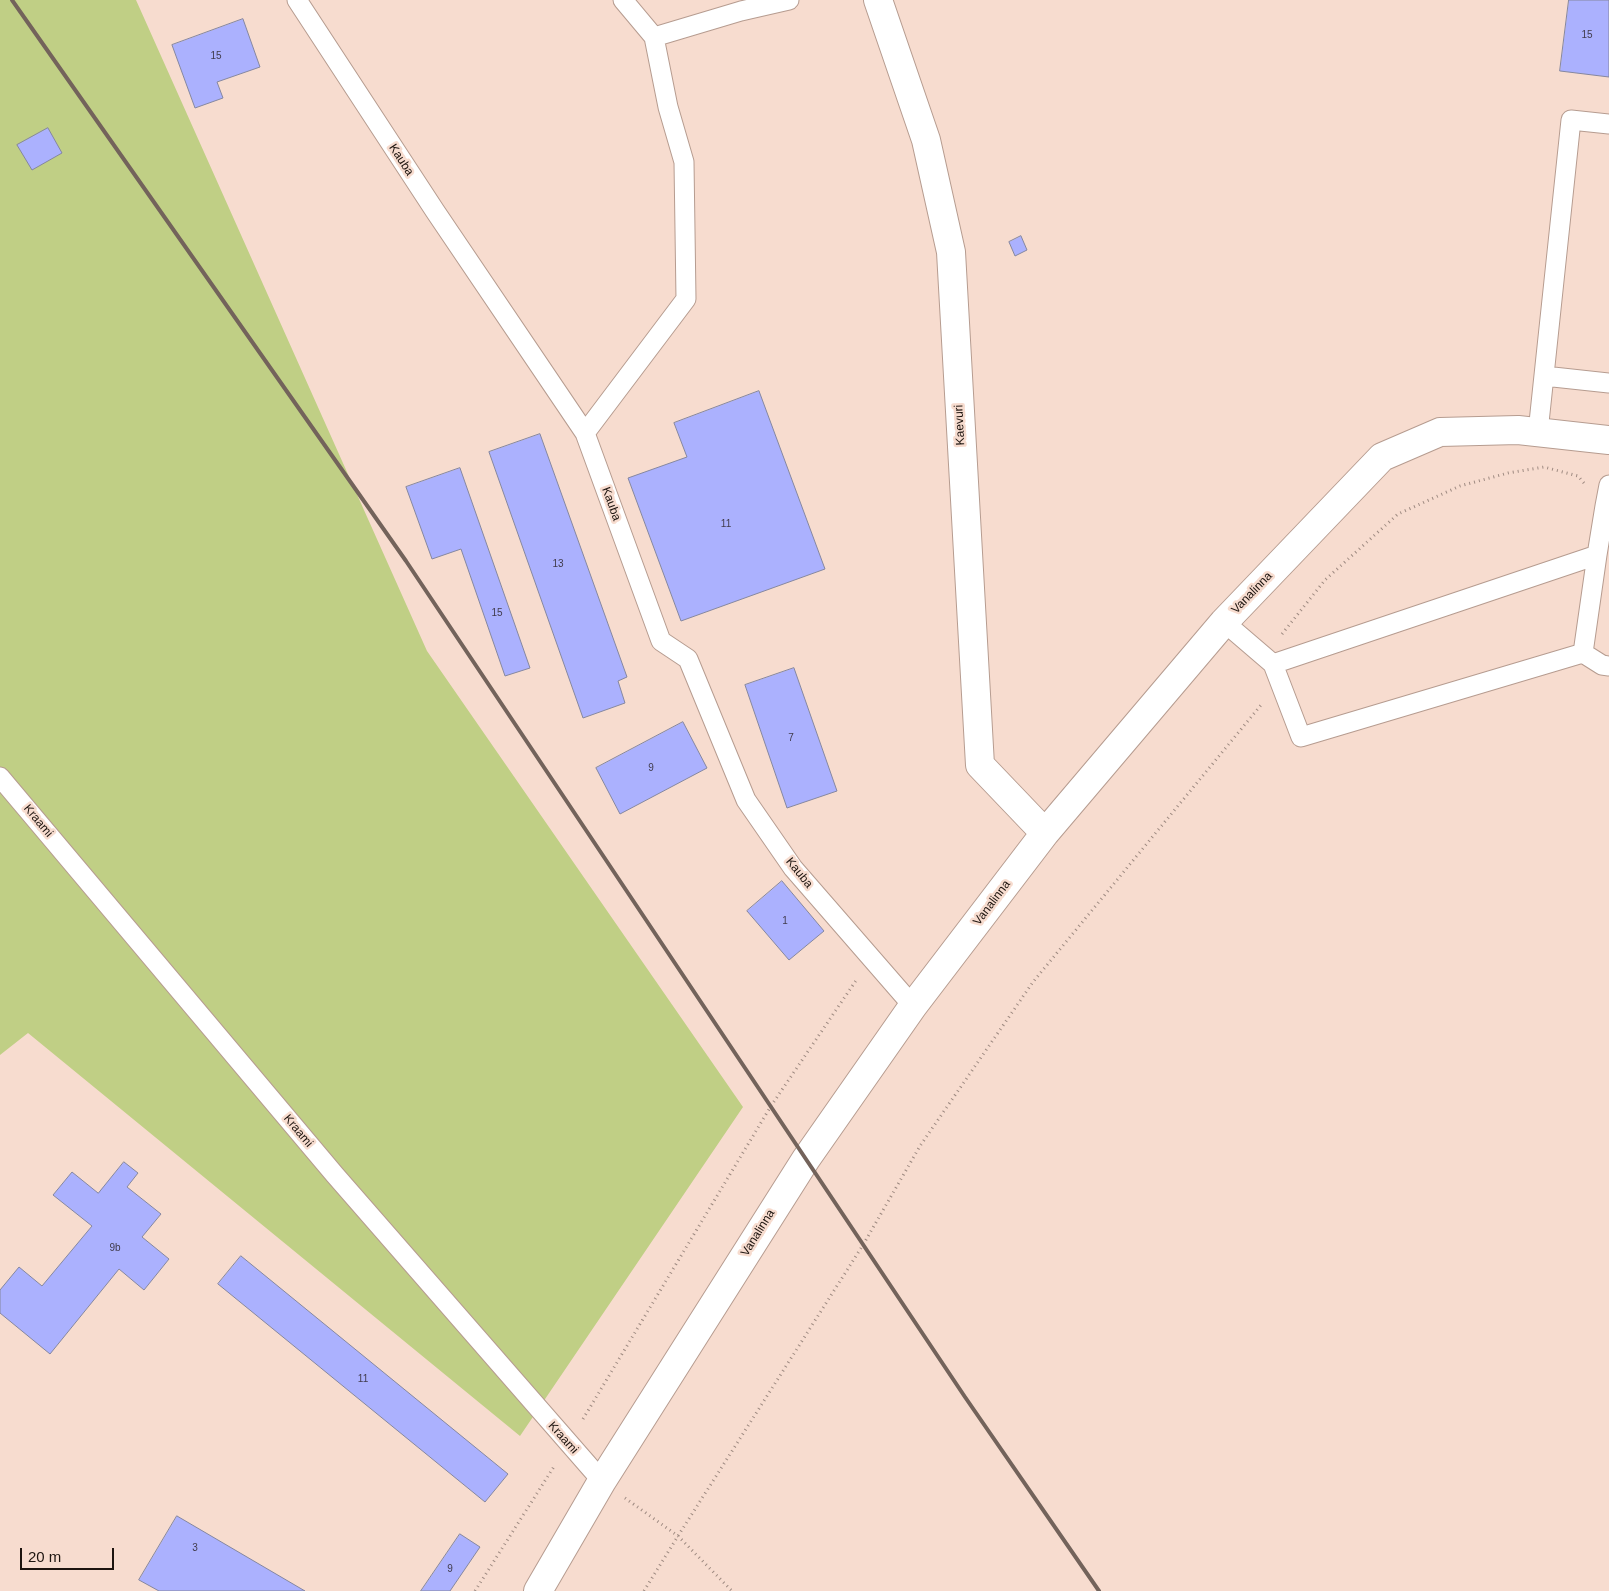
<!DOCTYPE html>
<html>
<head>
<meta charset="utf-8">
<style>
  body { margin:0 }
  #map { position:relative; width:1609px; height:1591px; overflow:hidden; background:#f7dccf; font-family:Helvetica,sans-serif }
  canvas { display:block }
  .scale { position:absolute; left:20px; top:1548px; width:94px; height:22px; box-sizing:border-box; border:2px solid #1d140f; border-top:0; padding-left:6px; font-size:15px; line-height:18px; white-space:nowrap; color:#1d140f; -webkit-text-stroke:4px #f7dccf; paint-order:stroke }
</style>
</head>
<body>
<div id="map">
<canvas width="1609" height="1591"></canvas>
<div class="scale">20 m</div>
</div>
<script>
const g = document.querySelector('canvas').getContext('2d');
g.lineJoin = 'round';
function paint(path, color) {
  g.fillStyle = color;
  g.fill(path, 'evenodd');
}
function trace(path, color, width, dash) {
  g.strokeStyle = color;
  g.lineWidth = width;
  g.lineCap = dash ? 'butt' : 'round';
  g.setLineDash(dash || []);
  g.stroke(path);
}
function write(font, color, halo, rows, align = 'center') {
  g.font = font + ' Helvetica,sans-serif';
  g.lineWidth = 5;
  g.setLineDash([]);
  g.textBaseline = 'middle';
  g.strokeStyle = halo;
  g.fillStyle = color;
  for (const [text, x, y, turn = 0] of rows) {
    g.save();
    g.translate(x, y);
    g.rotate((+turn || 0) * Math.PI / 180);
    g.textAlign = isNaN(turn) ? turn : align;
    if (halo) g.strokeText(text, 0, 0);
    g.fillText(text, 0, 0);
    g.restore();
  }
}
paint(new Path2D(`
  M0,0H136L427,651L743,1107L520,1436L28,1033L0,1055Z`), '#c0cf85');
const building = new Path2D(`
  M1569,0H1609V77L1560,71Z
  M243,19L260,67L217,82L223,98L195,108L172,45Z
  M48,128L62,153L32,170L17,145Z
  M1021,236L1027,250L1015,256L1009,242Z
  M759,391L825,569L681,621L628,478L687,457L674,423Z
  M540,434L627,677L618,681L625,703L583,718L489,452Z
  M460,468L530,668L505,676L461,549L432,559L406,487Z
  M794,668L837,791L787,808L745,685Z
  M683,722L707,768L620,814L596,768Z
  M782,881L824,931L789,960L747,911Z
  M124,1162L138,1173L127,1187L161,1214L142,1237L169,1259L144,1290L119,1269L50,1354L0,1313V1290L19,1267L42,1286L92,1226L53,1195L72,1172L98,1193Z
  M241,1256L508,1474L485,1502L218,1284Z
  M177,1516L305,1591H159L139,1580Z
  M460,1534L480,1547L450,1591H421Z`);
paint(building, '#abb1fe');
trace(building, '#85879f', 1);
const service = new Path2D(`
  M297,0L435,211L585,433L661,641L688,659L746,800L793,868L913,1006
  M623,0L654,37
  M1544,376L1609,383
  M1538,432L1571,120L1609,124
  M585,433L686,299L684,162L668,107L654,37L741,11L789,0
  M1605,506L1609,485
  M1597,555L1605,506H1609
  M1224,622L1273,664L1597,555L1583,653L1301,737L1273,664
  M1583,653L1602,665L1609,666
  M0,777L335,1175L602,1481`);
const minor = new Path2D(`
  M878,0L926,140L951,252L980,765L1045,833
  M538,1591L602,1481L806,1159L913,1006L1045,833L1224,622L1382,457L1440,432L1518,430L1609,440`);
trace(service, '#b69c90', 21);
trace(minor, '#b69c90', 30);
trace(new Path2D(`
  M1282,634L1325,580L1398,514L1460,486L1508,473L1544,467L1578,476L1584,483
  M583,1419L771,1106L857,979
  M625,1498L678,1536L732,1591
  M475,1591L555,1465
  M644,1591L678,1536L863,1245L920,1146L1033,982L1261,705`), '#9e8a81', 3, [1, 4]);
trace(service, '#fff', 19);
trace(minor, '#fff', 28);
trace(new Path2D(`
  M12,0L406,561L965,1397L1099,1591`), '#73635b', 4);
write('10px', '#403b4b', null, [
  ["15",1587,35],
  ["15",216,56],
  ["11",726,524],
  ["13",558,564],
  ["15",497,613],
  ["7",791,738],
  ["9",651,768],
  ["1",785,921],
  ["9b",115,1248],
  ["11",363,1379],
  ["3",195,1548],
  ["9",450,1569]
]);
write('12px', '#1d140f', '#f7dccf', [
  ["Kauba",401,160,57],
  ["Kaevuri",960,425,-93],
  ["Kauba",611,504,70],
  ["Vanalinna",1252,593,-46],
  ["Kraami",38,821,50],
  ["Kauba",799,873,51],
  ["Vanalinna",992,903,-53],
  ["Kraami",298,1131,50],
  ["Vanalinna",758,1233,-58],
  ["Kraami",563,1438,48]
]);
</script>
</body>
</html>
